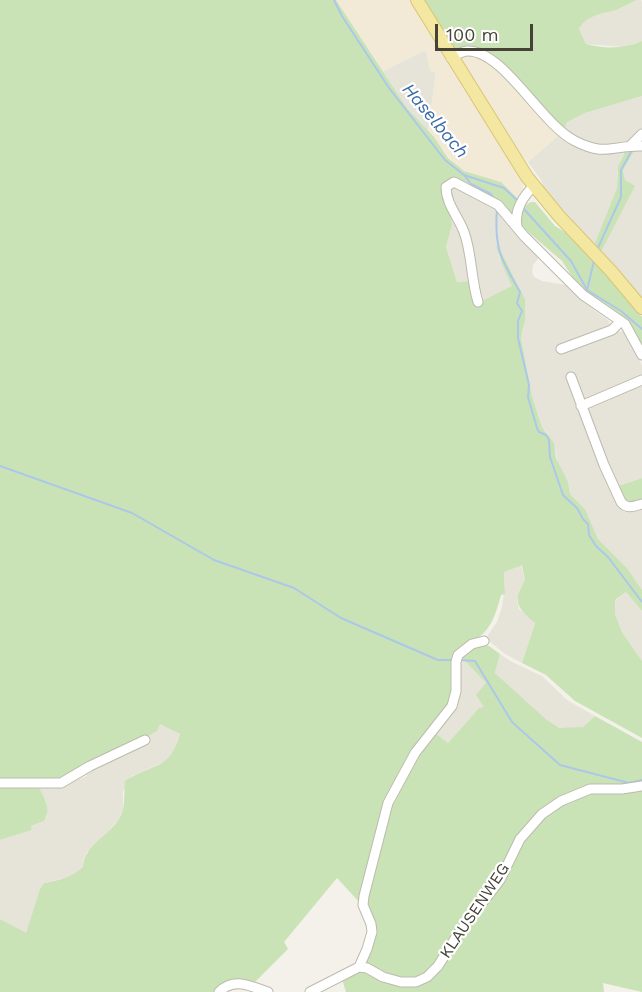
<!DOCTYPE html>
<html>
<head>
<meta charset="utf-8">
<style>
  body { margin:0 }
  #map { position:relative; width:642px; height:992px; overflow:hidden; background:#f3f1e9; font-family:"Work Sans",sans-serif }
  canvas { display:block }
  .scale { position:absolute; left:435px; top:24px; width:98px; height:27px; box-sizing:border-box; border:3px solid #464238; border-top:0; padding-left:8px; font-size:18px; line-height:21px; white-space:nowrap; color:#464238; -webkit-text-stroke:4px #fff; paint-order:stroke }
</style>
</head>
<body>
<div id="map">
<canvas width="642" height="992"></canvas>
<div class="scale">100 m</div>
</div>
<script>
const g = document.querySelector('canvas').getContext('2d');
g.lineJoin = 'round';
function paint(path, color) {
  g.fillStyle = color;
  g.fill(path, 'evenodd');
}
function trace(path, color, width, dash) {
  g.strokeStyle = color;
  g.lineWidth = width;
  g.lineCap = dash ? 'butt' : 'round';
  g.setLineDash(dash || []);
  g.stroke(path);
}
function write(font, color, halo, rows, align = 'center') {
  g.font = font + ' "Work Sans",sans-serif';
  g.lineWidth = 4.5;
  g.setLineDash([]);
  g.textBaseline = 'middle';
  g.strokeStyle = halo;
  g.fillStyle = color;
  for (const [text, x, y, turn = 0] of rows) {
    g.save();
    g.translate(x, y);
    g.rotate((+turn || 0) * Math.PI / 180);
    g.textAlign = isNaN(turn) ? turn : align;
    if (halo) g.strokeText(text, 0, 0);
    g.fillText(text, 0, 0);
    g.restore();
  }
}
paint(new Path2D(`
  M637,0H641L642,3V41L625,47L586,44L579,29L582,22L593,16L620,9Z
  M426,50L430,71L436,73L428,131L407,108L383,71Z
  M642,96V132L632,141L603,149L563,132L566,122L585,113Z
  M560,134L569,140L626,149L621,159L617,173V188L594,245L545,190L541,180L528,162Z
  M638,148L642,149V297L601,252L634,187L625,180L623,170L633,153Z
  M451,185L493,204L540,256L533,265L532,272L534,277L542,281L566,285L591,306L590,307L609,321L610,326L616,331L625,332L638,357L642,366V376L587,399L582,397L579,412L603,474L620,508L625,512H631L642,509V590L627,568L598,539L585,509L570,494L568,482L559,468L556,452L546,431L542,427L532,396L521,338L524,328L525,299L499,248L498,254L502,264L513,286L480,303L452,204L449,188Z
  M449,207L463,234L471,281L457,282L446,247L452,225Z
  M642,384V478L618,486L587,409Z
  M521,564L525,580L520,588L517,601L519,609L535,622L522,663L505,654L489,641L488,635L497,622L502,607L505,587L504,572Z
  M626,592L642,611V661L622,632L615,614V601Z
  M500,654L512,662L542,676L567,700L595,716L583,727L572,729L561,728L547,720L495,673Z
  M460,656L486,683L484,708H479L448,743L434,732Z
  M160,724L180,733L177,745L168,760L132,776L123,791V809L119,819L94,847L87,852L83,860V867L74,876L44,883L40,889L26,934L0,919V840L32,830L31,826L44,821L47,816L46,801L38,786L64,785L87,776L85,771L145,737Z`), '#e6e3d8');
paint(new Path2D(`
  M336,0H413L521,177L523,190L520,201L501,182L464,171L455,165L428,131L436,73L430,71L426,50L383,71Z
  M468,53L486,60L517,86L537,114L560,134L528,162L517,152L462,63V56Z`), '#f2ead7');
paint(new Path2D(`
  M0,0H336L407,108L434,137L448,158L464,171L501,182L520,201L514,217L450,181L449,207L452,225L446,247L457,282L471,281L476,304L512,286L502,264L496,246L499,248L525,299V321L521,338L532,396L542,427L554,443L556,458L568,482L570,494L585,509L598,539L627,568L642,590V611L626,592L615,600V614L622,632L642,661V738L575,701L546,675L522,663L535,623C517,608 512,601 525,580L522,565L504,572L505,594L501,595C492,627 489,632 460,650L452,702L398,783L361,904L337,878L284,942L288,949L252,985L217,992H0V919L26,933L40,889L44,883C60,880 71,878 83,867C83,843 118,833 123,809C125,801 124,790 125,781C152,763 170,771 180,734L160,724L157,731L137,742L61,781H0Z
  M424,0H637C631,3 625,6 619,9C605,14 586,14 579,29L586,44C605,49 623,49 642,41V96L585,113L567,122L563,132L490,57L454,51Z
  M638,148L633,153L623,170L625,180L635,186L601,252L594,245L617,188L618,167L626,149Z
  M531,202H535L555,226L565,232L609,277L642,317V346L632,327L626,319L593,299L577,284L562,261L526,230L524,232C518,221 519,208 531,202Z
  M642,478V500L627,502L618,486Z
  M483,644L489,646L500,654L495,673L547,720L560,728L583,727L595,716L642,742V785L602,786L542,811L502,872L432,971L406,981L366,966L364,962L370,949L364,904L387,808L415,755L434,732L448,743L479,708L484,707L476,695L486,683L460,656L468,649Z
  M0,784L38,786C44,797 52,809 44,821L31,826L32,830L0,840Z
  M642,788V992L603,983L604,992H346L342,979L358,969L381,978H428L538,819L577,795Z`), '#c9e3b6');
trace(new Path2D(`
  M334,0L342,16L389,88L445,160L464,175L504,188L519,202
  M464,175L471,184L491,194L494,199
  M522,207L571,261L587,290L621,311L642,329
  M497,209C494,249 501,259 520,292L517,303L522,311L518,321V338L529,385L528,397L537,428L539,432L546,435L549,440L550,457L563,495L577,508L583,519L588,524L589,535L596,546L608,557L642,602
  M597,250L621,197V170L632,150
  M587,290L594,261
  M0,466L132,513L214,560L294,588L341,618L438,660H455
  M461,660L475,661L512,722L560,765L629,783L642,780`), '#acc8e9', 2);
const minor = new Path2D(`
  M451,58C457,55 461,51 468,51C504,51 541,124 575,141C606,157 613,145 642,146
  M630,146L642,134
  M517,226C514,211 523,196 534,186
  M478,302C471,280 472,253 464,232C458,216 446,204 446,187L454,182L498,205L524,236L583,295L625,324L642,355
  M561,349L612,330L621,321
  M571,377L604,465L621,502C627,510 634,506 642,504
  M581,406L642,380
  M0,783H61L90,766L145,740
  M359,967L367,968L383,977L401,982H416L427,977L438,966L458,934L500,880L520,839L542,814L561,801L590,789H622L642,786
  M219,992C234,977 250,986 268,992
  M310,992L359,967L367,949L372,932L371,924L363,905L364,896L388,803L415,753L452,706L456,691V662L458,655L472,644L484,641`);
const major = new Path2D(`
  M417,0L527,177L559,216L611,271L642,308`);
trace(minor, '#bdbaad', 11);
trace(major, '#d8c672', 14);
trace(minor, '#fff', 9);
trace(major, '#f4e7a1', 12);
write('16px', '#464238', '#fff', [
  ["KLAUSENWEG",475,911,-56]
]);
write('italic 18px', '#3c6ca7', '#fff', [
  ["Haselbach",435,121,50]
]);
</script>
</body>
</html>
